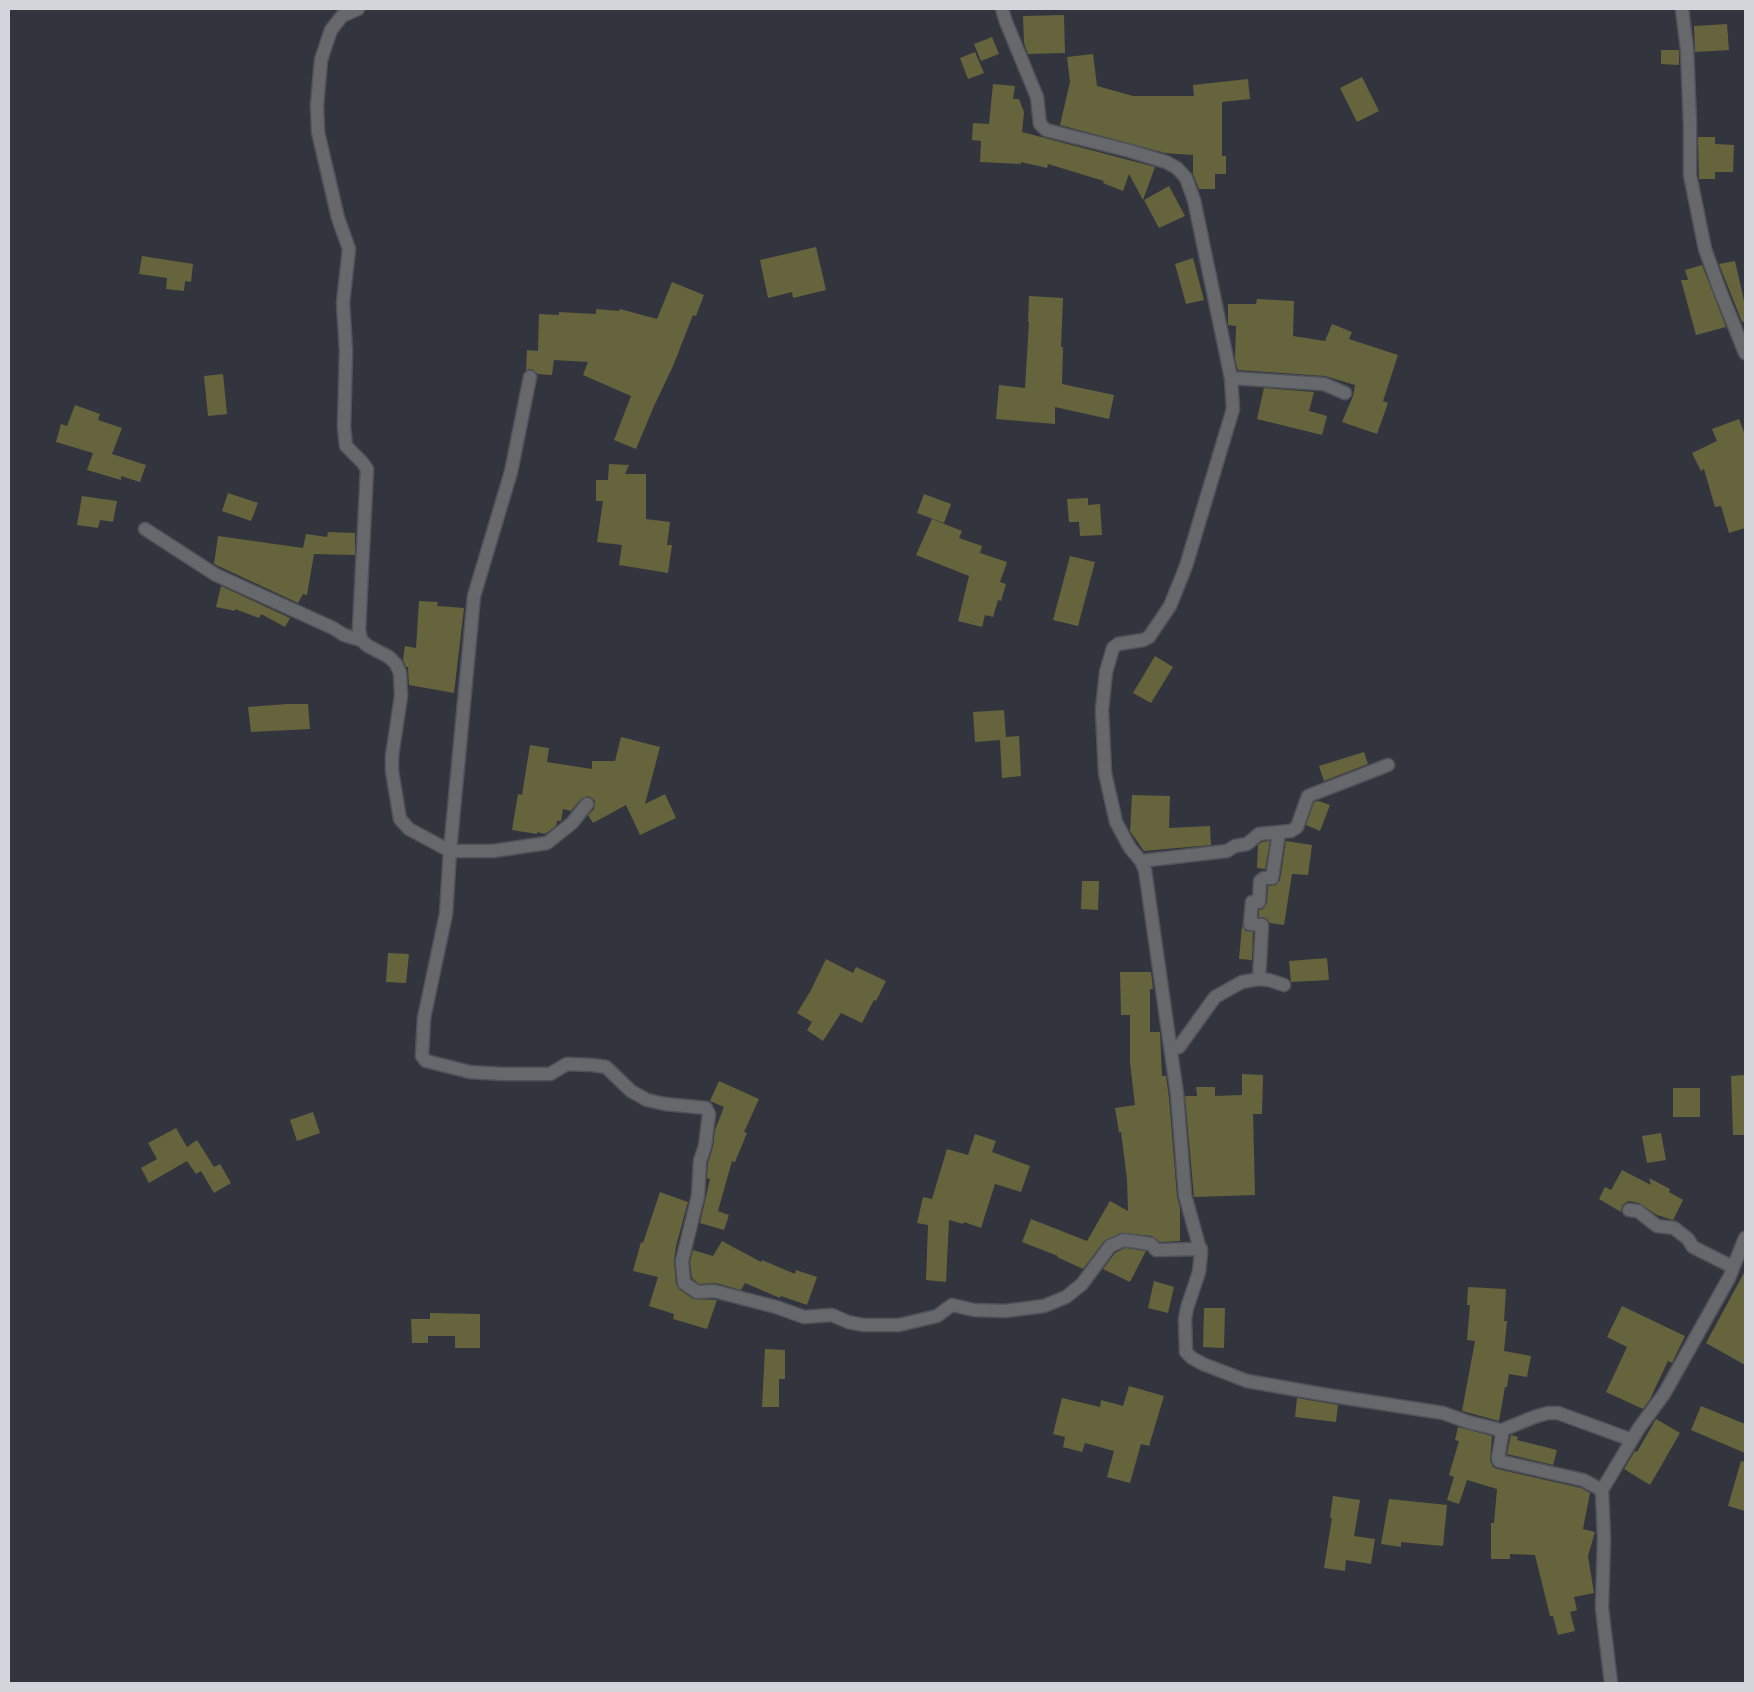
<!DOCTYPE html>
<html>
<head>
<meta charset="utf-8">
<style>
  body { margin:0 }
  #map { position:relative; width:1754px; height:1692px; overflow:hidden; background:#32353d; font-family:Figtree,sans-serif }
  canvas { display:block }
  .frame { position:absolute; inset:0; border:10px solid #d3d5da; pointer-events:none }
</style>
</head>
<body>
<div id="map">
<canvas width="1754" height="1692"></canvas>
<div class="frame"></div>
</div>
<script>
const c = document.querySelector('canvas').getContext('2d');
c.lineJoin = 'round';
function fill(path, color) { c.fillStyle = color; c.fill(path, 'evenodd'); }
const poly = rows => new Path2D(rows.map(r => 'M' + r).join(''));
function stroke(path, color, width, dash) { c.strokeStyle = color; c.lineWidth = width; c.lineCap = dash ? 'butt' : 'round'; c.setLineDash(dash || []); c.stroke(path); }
const building = poly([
  [1064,15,1065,53,1028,54,1024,43,1023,16],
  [1727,24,1729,50,1695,52,1694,26],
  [992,37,999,54,981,61,974,44],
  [1661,50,1679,50,1679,65,1661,64],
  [975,52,984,73,968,79,960,58],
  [1093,54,1097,86,1133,96,1194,96,1193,85,1248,79,1250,99,1222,102,1222,156,1226,156,1226,174,1215,174,1215,189,1199,189,1193,174,1193,155,1165,153,1060,125,1070,82,1067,57],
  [1362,77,1379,111,1357,122,1340,88],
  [993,84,1015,86,1013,99,1019,99,1024,112,1022,132,1155,167,1143,200,1129,174,1123,191,1103,183,1104,181,1048,164,1047,168,1021,162,1021,164,980,162,981,141,972,140,973,123,989,124],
  [1698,137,1715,137,1715,144,1734,145,1733,172,1715,172,1715,179,1699,179],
  [1169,186,1185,216,1159,228,1144,200],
  [816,247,826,290,793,298,792,292,768,298,760,260],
  [142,256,193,264,191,282,185,281,184,291,166,289,167,278,139,274],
  [1193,258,1204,300,1186,304,1175,264],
  [1735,261,1745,305,1745,321,1742,322,1719,264],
  [1702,265,1726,327,1696,335,1681,280,1688,280,1685,270],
  [672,282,704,295,696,316,693,315,673,366,654,406,636,449,614,440,631,396,583,375,588,362,554,360,552,375,538,374,531,369,526,370,527,350,538,351,539,314,559,315,559,312,596,314,596,309,619,311,620,309,657,319],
  [1029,296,1063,298,1061,347,1063,347,1062,384,1114,395,1109,419,1055,407,1055,424,996,419,999,385,1025,388,1029,322,1028,322],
  [1257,299,1294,301,1293,336,1325,341,1332,324,1352,332,1349,339,1398,355,1383,401,1388,403,1377,434,1342,422,1353,396,1355,385,1325,376,1238,370,1235,359,1236,326,1228,325,1228,304,1256,304],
  [223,374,227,414,208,416,204,376],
  [1264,388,1314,392,1309,411,1327,416,1322,435,1257,419],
  [75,405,100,414,98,420,122,428,112,454,146,465,140,482,121,476,121,480,87,470,93,453,56,442,61,424,67,426],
  [1739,419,1745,435,1745,528,1729,533,1721,506,1715,507,1704,469,1701,471,1692,453,1717,441,1712,429],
  [609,464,629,465,625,474,646,474,646,519,670,522,667,545,672,545,668,573,619,565,622,545,597,542,603,501,596,501,596,480,608,480],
  [228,493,258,503,251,521,222,511],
  [924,494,951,504,944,523,917,513],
  [82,496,117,501,113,522,100,520,98,528,77,525],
  [1088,498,1088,505,1100,504,1102,535,1080,536,1079,522,1069,522,1067,499],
  [932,519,962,531,959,538,982,546,980,553,1007,562,1000,582,1006,584,1001,601,998,600,993,617,985,615,982,627,958,621,969,576,916,555],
  [328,532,355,533,355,555,314,554,307,595,303,594,298,603,214,564,218,536,303,548,306,534,327,537],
  [1070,556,1095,562,1078,626,1053,620],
  [221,586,290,618,285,627,261,614,259,618,235,609,235,611,216,607],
  [419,601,438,602,437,606,464,608,454,693,409,685,408,667,406,667,403,660,405,646,416,648],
  [1155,656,1173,667,1151,703,1133,693],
  [287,704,308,704,310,729,251,732,248,707],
  [1004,710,1006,737,1019,736,1021,776,1002,778,1000,740,975,742,973,712],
  [621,737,660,747,645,804,665,794,676,818,640,835,626,805,593,823,588,815,594,809,595,801,592,798,588,796,581,799,571,811,563,809,561,821,557,821,556,826,545,834,537,832,537,834,512,830,518,794,522,795,530,745,549,748,547,762,592,769,592,761,615,761],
  [1364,752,1368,764,1324,781,1319,766],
  [1132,795,1170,796,1169,828,1210,826,1211,845,1144,851,1130,831],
  [1319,801,1330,805,1320,831,1306,825,1314,802],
  [1270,841,1265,870,1265,869,1257,868,1258,845,1262,842],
  [1286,841,1312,845,1308,875,1292,874,1284,925,1270,923,1266,918,1259,917,1259,910,1263,909,1267,903,1268,886,1276,885,1280,880],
  [1082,881,1099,881,1098,910,1081,909],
  [1242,926,1246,931,1253,932,1252,960,1239,959],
  [388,953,409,954,406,983,386,982],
  [1327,958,1329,980,1291,982,1289,961],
  [826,959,853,973,856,967,886,981,876,1001,874,1000,862,1023,841,1013,823,1041,807,1030,812,1022,797,1013,811,990],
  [1120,972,1151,972,1153,989,1150,989,1150,1032,1160,1032,1162,1076,1166,1076,1169,1098,1177,1196,1180,1208,1180,1241,1160,1242,1152,1236,1121,1233,1104,1241,1083,1269,1057,1257,1058,1256,1022,1242,1031,1219,1087,1241,1110,1201,1128,1211,1127,1179,1121,1132,1119,1132,1115,1108,1135,1105,1130,1063,1130,1015,1121,1015],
  [1242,1074,1263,1075,1262,1114,1253,1114,1255,1195,1194,1197,1185,1096,1197,1096,1196,1087,1215,1087,1215,1096,1242,1095],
  [1745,1075,1745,1135,1733,1135,1731,1076],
  [719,1081,759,1099,744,1132,747,1133,735,1162,732,1161,718,1211,729,1215,724,1230,700,1223,710,1179,707,1178,708,1163,713,1147,715,1130,724,1107,710,1101],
  [1673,1088,1700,1088,1700,1117,1673,1117],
  [313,1112,320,1133,297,1141,290,1120],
  [176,1128,187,1147,197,1140,214,1167,220,1164,231,1183,214,1193,201,1171,196,1174,187,1161,149,1183,141,1168,157,1159,148,1143],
  [1661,1133,1666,1160,1647,1163,1642,1136],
  [975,1134,996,1141,992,1152,1030,1166,1021,1192,995,1184,981,1228,964,1222,963,1224,949,1220,946,1282,926,1280,928,1225,917,1223,923,1197,932,1199,947,1149,968,1155],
  [1622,1170,1651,1185,1649,1178,1670,1189,1669,1192,1683,1200,1673,1220,1657,1215,1639,1203,1629,1201,1625,1203,1622,1206,1621,1212,1599,1199,1605,1187,1611,1190],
  [660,1192,688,1202,676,1246,674,1261,676,1284,679,1289,693,1299,717,1300,707,1329,673,1319,674,1314,649,1306,658,1277,633,1271,641,1242,643,1243],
  [722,1241,761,1262,762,1260,795,1274,796,1270,817,1277,807,1305,781,1296,780,1298,745,1283,741,1290,716,1283,699,1284,692,1278,690,1262,693,1250,713,1256],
  [1125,1248,1146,1251,1130,1282,1103,1269,1115,1253],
  [1745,1271,1745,1365,1706,1343],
  [1154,1281,1174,1287,1168,1313,1148,1308],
  [1468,1287,1506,1289,1504,1321,1507,1321,1504,1351,1531,1356,1527,1377,1509,1374,1507,1387,1505,1387,1499,1421,1462,1411,1475,1341,1467,1340,1470,1305,1467,1305],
  [1622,1306,1685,1336,1672,1363,1668,1361,1650,1399,1643,1409,1606,1392,1627,1347,1607,1337],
  [1204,1308,1225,1308,1224,1348,1203,1347],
  [430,1313,480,1314,480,1348,455,1348,455,1336,428,1336,428,1343,412,1343,411,1319,430,1319],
  [765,1349,785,1350,785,1379,779,1379,779,1407,762,1407],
  [1129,1386,1164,1396,1149,1446,1141,1444,1130,1483,1107,1477,1114,1451,1085,1443,1082,1452,1063,1447,1065,1437,1053,1434,1062,1398,1100,1407,1101,1400,1123,1406],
  [1297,1398,1338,1405,1336,1422,1295,1417],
  [1701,1406,1745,1424,1745,1453,1691,1430],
  [1656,1419,1680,1433,1650,1485,1624,1469,1635,1451,1637,1452],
  [1458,1427,1492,1436,1490,1460,1493,1467,1497,1469,1581,1488,1590,1493,1583,1529,1595,1532,1588,1556,1594,1593,1574,1597,1577,1610,1570,1612,1575,1631,1558,1635,1553,1616,1550,1616,1535,1555,1510,1554,1510,1559,1491,1559,1491,1523,1494,1523,1497,1489,1467,1480,1459,1504,1447,1500,1454,1477,1449,1475,1459,1441,1455,1440],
  [1511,1435,1518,1437,1517,1440,1557,1450,1553,1465,1507,1454],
  [1741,1461,1745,1462,1745,1511,1728,1506],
  [1333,1496,1360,1500,1354,1536,1375,1539,1371,1564,1346,1560,1345,1571,1324,1568,1332,1518,1330,1518],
  [1389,1499,1447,1505,1443,1546,1401,1542,1401,1547,1381,1544]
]);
const street = poly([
  [358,9,342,16,331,30,321,60,317,105,318,132,338,218,349,249,343,303,346,351,344,427,346,446,362,462,367,469,359,629,361,640,368,646,389,657,396,664,400,673,401,696,392,756,392,771,400,819,409,829,450,851,493,851,547,843,572,823,587,804],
  [1002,9,1006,22,1037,97,1040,124,1046,130,1130,151,1166,162,1177,168,1186,178,1194,200,1231,378,1233,409,1186,566,1170,606,1149,637,1143,640,1118,644,1113,648,1106,672,1102,710,1105,773,1116,822,1130,848,1141,861,1145,870,1177,1094,1185,1195,1201,1253,1199,1272,1187,1308,1185,1319,1186,1352,1192,1358,1203,1364,1247,1381,1327,1395,1443,1413,1468,1422,1497,1429,1502,1435,1498,1458,1499,1461,1583,1480,1602,1490,1604,1539,1602,1608,1611,1683],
  [1682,9,1687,49,1690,124,1690,175,1705,249,1719,288,1745,353],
  [530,377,511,472,474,596,450,851,446,914,424,1018,422,1056,426,1061,470,1072,502,1074,550,1074,567,1064,592,1065,606,1067,631,1091,647,1100,665,1104,706,1108,709,1114,705,1146,700,1161,698,1196,682,1261,684,1283,697,1292,714,1291,776,1307,804,1317,832,1315,848,1322,863,1325,899,1325,937,1316,952,1305,974,1310,1005,1311,1044,1306,1066,1297,1082,1284,1110,1246,1124,1240,1151,1244,1156,1250,1201,1249],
  [1231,378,1324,384,1345,393],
  [145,529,216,575,333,628,344,635,361,640],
  [1141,861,1227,851,1235,846,1247,844,1259,834,1291,831,1297,827,1308,796,1388,765],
  [1259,979,1262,925,1250,924,1252,902,1259,902,1260,881,1264,878,1272,878,1279,833],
  [1171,1050,1179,1047,1215,997,1242,982,1259,979,1269,980,1284,985],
  [1629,1210,1638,1211,1657,1226,1674,1228,1688,1239,1693,1247,1733,1267],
  [1500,1431,1534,1417,1548,1413,1558,1413,1632,1440],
  [1602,1490,1639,1428,1664,1394,1729,1278,1745,1238]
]);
fill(building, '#66643c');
stroke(street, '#4f5259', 15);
stroke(street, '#67686c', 12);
</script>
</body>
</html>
